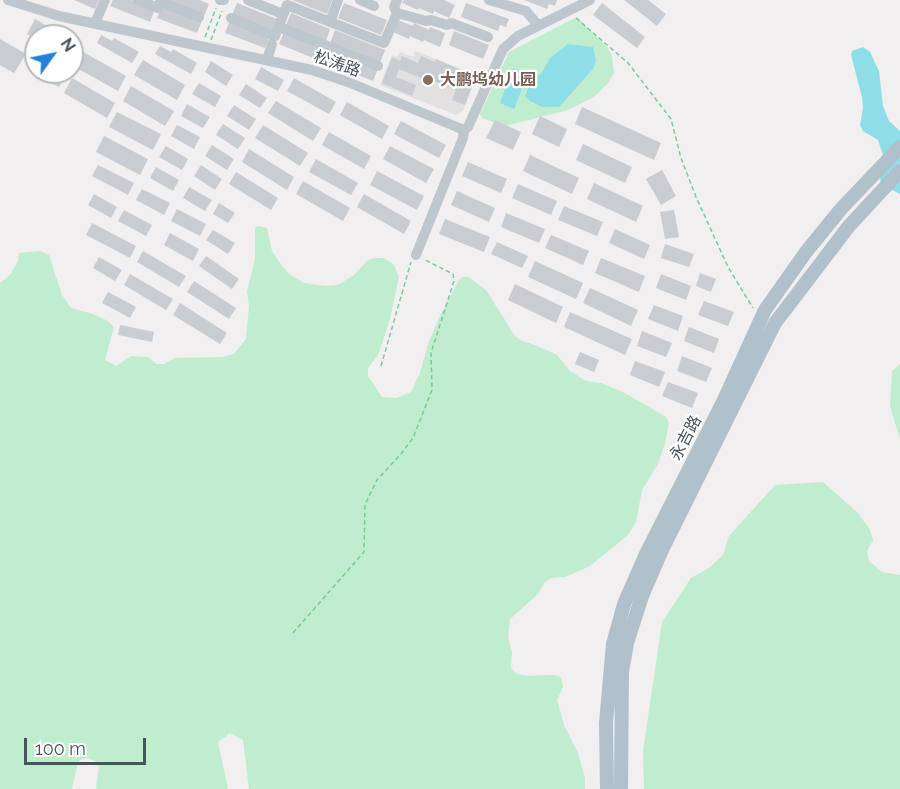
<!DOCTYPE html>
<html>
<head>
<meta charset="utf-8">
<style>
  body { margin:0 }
  #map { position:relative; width:900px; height:789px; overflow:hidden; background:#f1efef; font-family:Raleway,sans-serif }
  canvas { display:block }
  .north { position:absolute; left:24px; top:24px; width:60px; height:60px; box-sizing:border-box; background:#fff; border:2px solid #b6bbbd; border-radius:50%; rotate:57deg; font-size:16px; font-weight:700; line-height:24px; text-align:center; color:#48545b }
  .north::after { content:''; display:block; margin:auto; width:21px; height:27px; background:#2182da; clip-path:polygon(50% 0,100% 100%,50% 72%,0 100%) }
  .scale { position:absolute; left:24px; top:738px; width:122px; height:27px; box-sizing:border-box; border:3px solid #48545b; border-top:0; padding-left:8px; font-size:18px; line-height:21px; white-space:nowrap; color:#48545b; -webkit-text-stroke:4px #fff; paint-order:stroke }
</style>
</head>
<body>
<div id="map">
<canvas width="900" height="789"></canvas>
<div class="north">N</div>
<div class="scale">100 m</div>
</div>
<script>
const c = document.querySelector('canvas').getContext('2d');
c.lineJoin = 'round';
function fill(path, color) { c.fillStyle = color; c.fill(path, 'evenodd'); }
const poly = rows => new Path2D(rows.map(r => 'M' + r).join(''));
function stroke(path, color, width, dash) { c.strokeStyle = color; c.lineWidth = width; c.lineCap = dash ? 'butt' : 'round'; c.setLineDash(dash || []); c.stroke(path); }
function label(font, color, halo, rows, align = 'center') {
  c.font = font + ' Raleway,"Noto Sans SC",sans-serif'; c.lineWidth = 4.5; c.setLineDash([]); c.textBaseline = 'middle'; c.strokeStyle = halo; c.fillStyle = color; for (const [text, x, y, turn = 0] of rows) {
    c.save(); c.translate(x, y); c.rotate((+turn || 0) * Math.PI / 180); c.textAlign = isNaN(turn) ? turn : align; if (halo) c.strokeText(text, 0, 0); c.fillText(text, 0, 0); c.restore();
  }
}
const education = poly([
  [415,51,477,75,463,111,456,115,380,85,392,55,398,57,400,52,413,57]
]);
const green = poly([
  [577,17,607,47,612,56,614,73,608,83,594,97,568,110,505,126,482,118,480,114,509,52],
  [258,226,267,228,272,251,282,266,289,274,304,283,325,286,338,285,354,275,367,261,374,258,384,258,394,265,399,277,390,319,378,355,368,368,368,376,382,397,397,398,411,392,420,373,428,344,440,316,459,280,462,277,468,277,486,290,515,336,522,341,535,345,557,355,570,371,586,381,601,383,625,393,666,417,669,423,665,443,658,464,642,490,636,522,628,535,590,566,565,577,551,578,545,582,538,594,510,619,508,638,512,652,511,668,517,674,528,676,554,675,561,677,563,687,557,700,564,725,578,753,585,778,585,789,249,789,243,740,230,733,218,742,228,789,96,789,99,767,95,761,88,758,82,759,78,762,72,789,0,789,0,283,10,275,18,261,19,253,40,251,49,255,62,295,71,308,93,314,108,321,114,327,105,360,116,366,131,356,148,357,157,364,164,364,175,358,223,357,234,354,246,339,249,306,247,291,255,259,255,228],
  [900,364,900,439,890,406,892,371],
  [823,482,858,513,870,530,873,540,867,551,869,561,882,572,900,575,900,789,644,789,643,751,662,622,691,578,709,568,723,555,729,536,775,485]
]);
const water = poly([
  [568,44,593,47,596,60,593,69,559,107,542,107,530,101,525,96,533,77,541,74,550,58],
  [863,47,870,52,879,71,883,106,889,121,900,131,900,194,884,186,880,180,883,155,878,140,863,131,860,125,863,108,862,97,851,55,852,51],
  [513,68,528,74,514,109,500,103]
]);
const building = poly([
  [74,0,99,0,95,9],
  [113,0,131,0,155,9,150,22,110,6],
  [164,0,199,0,209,4,204,16],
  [292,0,332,0,327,14],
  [404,0,444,0,455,5,449,18,434,11,433,14,419,8,418,10,402,3],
  [524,0,557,0,555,6,549,4,547,9],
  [624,0,648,0,666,14,657,26],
  [237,3,277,19,272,31,232,15],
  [344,3,387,20,381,35,338,18],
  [466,3,509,19,506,27,500,25,498,31,461,17],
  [602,3,645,37,637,48,593,15],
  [162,5,202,21,197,33,157,18],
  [291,13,330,29,326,41,286,25],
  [35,19,65,36,36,36,36,40,27,34],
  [230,20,270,36,265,48,225,33],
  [398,20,413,26,414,23,429,30,430,27,445,33,440,47,424,40,423,42,410,36,409,39,393,32],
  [335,30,385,50,380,63,330,43],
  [454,31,489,45,483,59,449,45],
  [284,32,323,47,318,60,279,44],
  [101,35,112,41,114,38,139,52,132,63,97,43],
  [0,39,26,54,14,73,0,65],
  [160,46,171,52,173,49,197,63,191,74,155,54],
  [328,48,378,69,373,81,323,61],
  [83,52,126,76,118,91,75,67],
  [402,56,418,63,421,56,435,62,436,59,468,73,465,87,471,89,465,105,452,100,456,90,434,81,433,83,399,69,396,77,416,85,412,96,382,83,392,57,400,61],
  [36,59,36,72,59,72,65,76,59,87,29,71],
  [143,60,185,85,177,100,134,75],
  [211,61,233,75,226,86,205,72],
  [261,67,284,80,278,91,255,79],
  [72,78,115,103,107,118,64,93],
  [294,78,336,102,329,114,287,91],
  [199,83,221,96,215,107,192,94],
  [246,84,267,98,260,108,239,95],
  [131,86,174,111,165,126,123,101],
  [276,101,321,128,313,141,268,113],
  [347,102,389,126,382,139,340,115],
  [187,104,210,117,203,128,181,116],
  [234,105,256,119,249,130,227,116],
  [582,107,661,143,654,160,575,124],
  [117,112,161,134,153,150,109,127],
  [540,116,567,129,559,147,532,134],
  [495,120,521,132,513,150,486,138],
  [401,121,446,145,439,158,394,134],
  [223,124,245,138,238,149,216,135],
  [177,125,200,137,194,149,171,136],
  [263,125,308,153,300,166,255,138],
  [329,132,371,156,364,169,322,145],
  [104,136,148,159,140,175,96,152],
  [583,144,632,167,625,183,576,160],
  [212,145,234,159,227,170,205,156],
  [166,146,188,159,182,170,159,157],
  [390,146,434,169,426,183,383,159],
  [249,149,294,177,287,190,242,162],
  [530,155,579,178,572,194,523,171],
  [316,159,358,183,351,195,309,172],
  [468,162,507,179,501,193,462,176],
  [98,165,134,183,128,195,92,176],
  [201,165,222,179,215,190,194,176],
  [156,167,179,180,173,191,150,178],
  [662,170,676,196,661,205,646,179],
  [377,171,424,196,417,210,370,185],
  [236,172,278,198,271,210,229,184],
  [303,181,350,208,343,221,296,194],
  [594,183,643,206,636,222,587,199],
  [518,184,557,201,551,215,512,198],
  [189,187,212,200,205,211,183,198],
  [142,189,170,203,164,215,136,200],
  [457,191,495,208,489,222,451,205],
  [94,194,117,207,111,218,88,205],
  [364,194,411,221,404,234,357,207],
  [219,203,235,213,228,223,213,214],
  [564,206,603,222,597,236,558,220],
  [177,209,206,224,200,236,171,221],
  [124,210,152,225,146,236,118,221],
  [674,210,679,237,665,239,660,212],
  [506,213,545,229,539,243,501,227],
  [445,219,490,237,484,252,439,234],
  [92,223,136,246,130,258,86,235],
  [615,229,650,245,644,259,609,243],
  [213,230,235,243,228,254,206,240],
  [170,233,199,249,193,261,164,245],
  [551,235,589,251,583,265,545,248],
  [497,242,528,256,522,268,491,254],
  [665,244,694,254,689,267,661,258],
  [143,251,186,276,179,287,137,262],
  [206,256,239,279,232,289,199,266],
  [99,257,122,270,115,281,93,268],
  [601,258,645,276,639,292,595,273],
  [535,261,583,283,576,299,528,277],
  [700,273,716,279,711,292,696,286],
  [130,274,173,299,166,310,124,285],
  [661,274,691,286,686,300,656,288],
  [194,281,236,308,229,319,187,292],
  [515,284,563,307,556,323,508,300],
  [590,288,638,310,631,326,583,303],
  [108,292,136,307,130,318,102,303],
  [704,301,734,312,728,326,698,315],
  [180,303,227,333,220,344,173,315],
  [654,305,683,316,678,331,648,319],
  [570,312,632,339,625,355,564,327],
  [120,325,154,332,152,342,118,335],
  [689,327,719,339,714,353,684,341],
  [642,331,672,343,666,357,637,346],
  [580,352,599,360,594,372,575,364],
  [682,356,712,368,706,382,677,371],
  [635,361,665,372,659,387,630,375],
  [668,382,698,393,692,408,662,396]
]);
const path = poly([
  [576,18,628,63,671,119,681,158,696,197,728,267,753,308],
  [205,37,216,8],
  [211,40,222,11],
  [381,366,411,262],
  [293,633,364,552,365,505,370,494,377,480,401,454,413,438,432,390,431,353,454,281,453,274,423,259]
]);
const minor = poly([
  [8,0,59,16,312,70,348,82,464,130],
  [138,0,158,8,161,0],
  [220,0,224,0],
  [248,0,283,14],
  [360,0,374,6],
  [397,0,394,7,397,13,426,21,431,20,447,25,451,23,488,37],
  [489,0,526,11,538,25],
  [160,2,199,17],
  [231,18,275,36,287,5,384,43,397,13],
  [330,22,338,0],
  [95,23,105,0],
  [279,27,378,66],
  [267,60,272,44],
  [416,255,463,138,464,130,468,127,503,49,518,36,590,0]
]);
const major = poly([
  [607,789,606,723,613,644,624,604,646,554,723,402,765,310,806,252,841,209,900,147],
  [621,789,622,672,627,643,642,596,662,550,775,323,849,226,900,171]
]);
const markers = [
  [428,80,6,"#8d6e63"]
];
const streetNames = [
  ["松涛路",337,64,19],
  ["永吉路",686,438,-62]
];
const educationNames = [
  ["大鹏坞幼儿园",440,80]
];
fill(education, '#e2e0e0');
fill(green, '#bfedcd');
fill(water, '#8edee8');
fill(building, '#c9ccd1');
stroke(path, '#78ca9a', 1.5, [4.5, 3]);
stroke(minor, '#bec7cd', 10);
stroke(major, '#b0c1cc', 14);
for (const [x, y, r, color] of markers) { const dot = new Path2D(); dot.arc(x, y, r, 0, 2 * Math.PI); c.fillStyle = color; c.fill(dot); stroke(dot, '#fff', 2); }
label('16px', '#48545b', '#fff', streetNames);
label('bold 16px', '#785e54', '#fff', educationNames, 'left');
</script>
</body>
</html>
